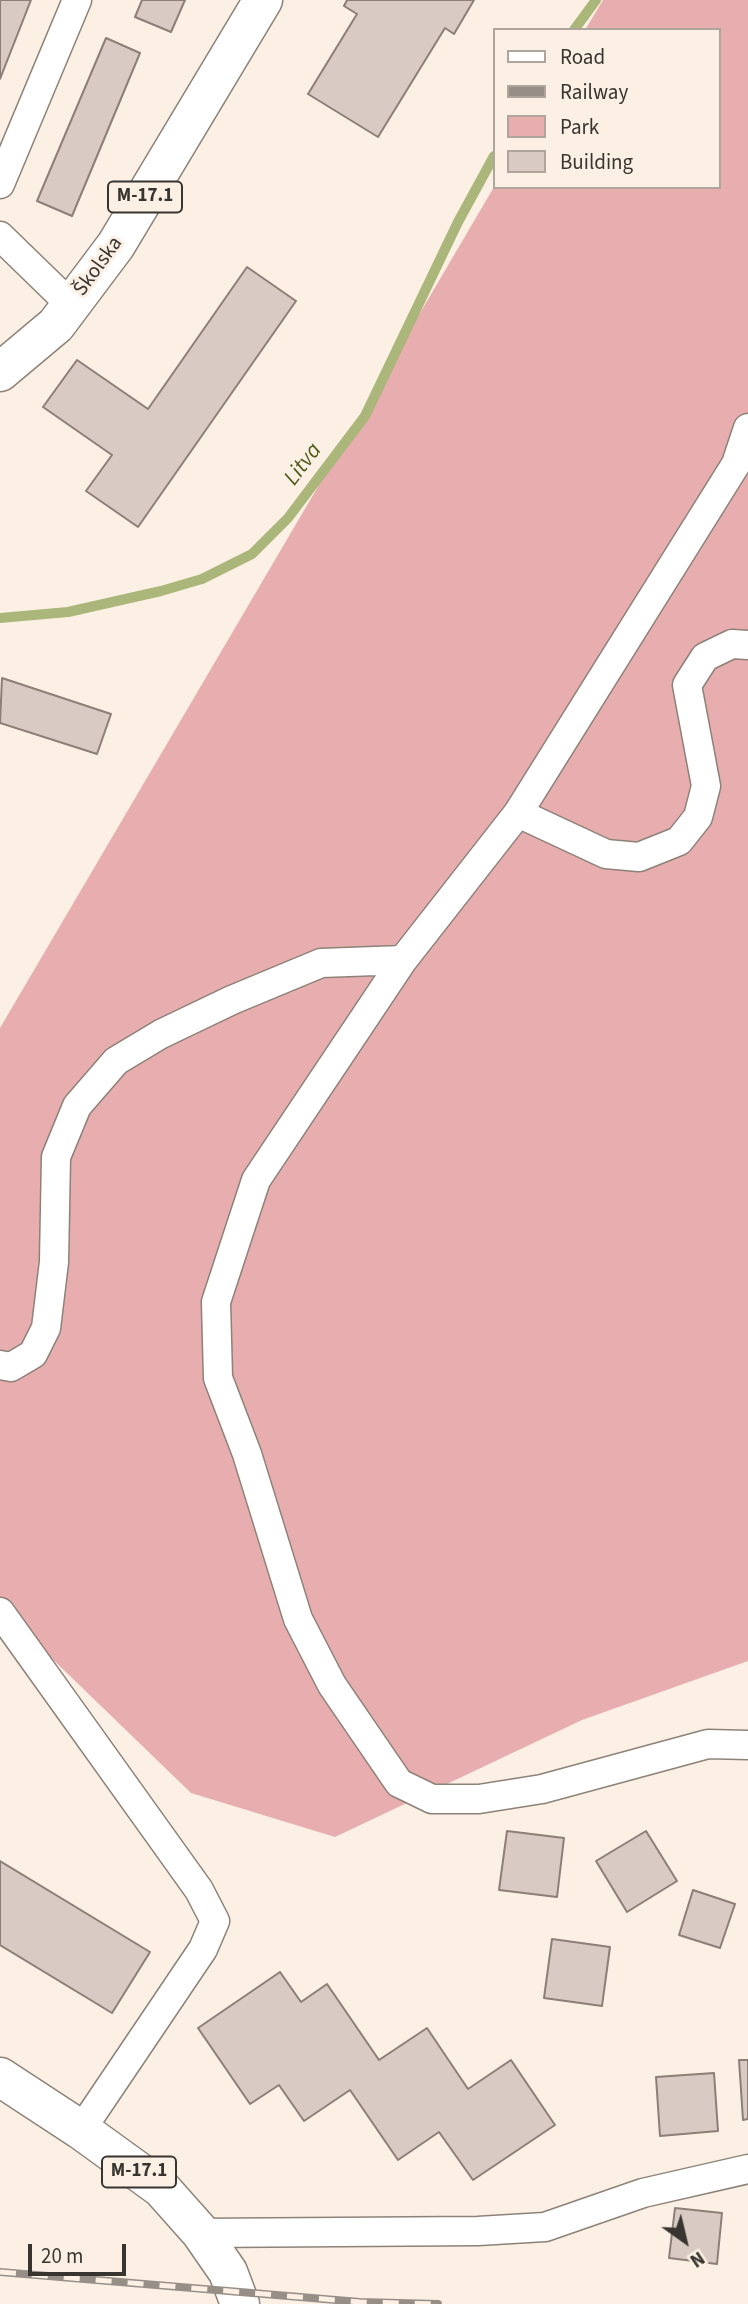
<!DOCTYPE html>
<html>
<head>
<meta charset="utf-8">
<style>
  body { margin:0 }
  #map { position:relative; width:748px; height:2304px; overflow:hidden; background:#fcf0e4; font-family:"Source Sans 3",sans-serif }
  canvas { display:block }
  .legend { position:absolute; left:493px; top:28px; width:228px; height:161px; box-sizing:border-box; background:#fcf0e4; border:2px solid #aea59c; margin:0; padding:9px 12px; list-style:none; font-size:21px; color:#383430 }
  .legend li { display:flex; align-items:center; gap:14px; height:35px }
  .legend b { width:35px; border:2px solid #aea59c }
  .north { position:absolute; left:650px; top:2206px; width:70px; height:70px; -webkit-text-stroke:5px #fcf0e4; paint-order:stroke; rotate:146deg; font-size:19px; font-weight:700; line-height:28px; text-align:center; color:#383430 }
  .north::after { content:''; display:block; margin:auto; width:24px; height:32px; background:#383430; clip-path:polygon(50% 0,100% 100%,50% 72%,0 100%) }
  .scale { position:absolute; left:28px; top:2244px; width:98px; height:32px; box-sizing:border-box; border:4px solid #383430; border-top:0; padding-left:9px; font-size:21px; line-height:24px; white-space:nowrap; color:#383430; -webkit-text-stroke:5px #fcf0e4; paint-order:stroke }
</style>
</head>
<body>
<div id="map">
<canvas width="748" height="2304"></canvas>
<ul class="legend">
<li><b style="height:9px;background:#fff"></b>Road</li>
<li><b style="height:9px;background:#978f87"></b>Railway</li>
<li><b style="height:19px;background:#e8adaf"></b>Park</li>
<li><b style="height:19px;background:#dacac4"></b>Building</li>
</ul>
<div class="north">N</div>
<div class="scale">20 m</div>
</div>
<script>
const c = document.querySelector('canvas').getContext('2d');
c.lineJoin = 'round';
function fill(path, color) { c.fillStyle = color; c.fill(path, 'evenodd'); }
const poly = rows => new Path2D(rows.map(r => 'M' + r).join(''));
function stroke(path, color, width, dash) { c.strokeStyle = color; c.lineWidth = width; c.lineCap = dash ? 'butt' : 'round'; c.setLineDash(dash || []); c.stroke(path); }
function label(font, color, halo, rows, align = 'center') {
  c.font = font + ' "Source Sans 3",sans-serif'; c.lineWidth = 6; c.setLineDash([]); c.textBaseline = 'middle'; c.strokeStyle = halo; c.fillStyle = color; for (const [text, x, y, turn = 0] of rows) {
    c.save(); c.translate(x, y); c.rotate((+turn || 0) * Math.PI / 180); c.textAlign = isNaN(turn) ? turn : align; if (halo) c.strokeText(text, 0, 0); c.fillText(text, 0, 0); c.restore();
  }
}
const green = poly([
  [603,0,748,0,748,1661,582,1720,335,1837,191,1793,9,1617,0,1602,0,1028,494,187,718,187,718,30,585,30]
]);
const stream = poly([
  [574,30,596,0],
  [0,618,68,612,161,591,202,579,252,554,288,518,365,416,458,222,494,156]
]);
const building = poly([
  [0,0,31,0,0,79,0,0],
  [142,0,185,0,171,32,135,17,142,0],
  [347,0,474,0,454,34,445,28,378,137,308,94,357,14,344,6,347,0],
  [106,38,140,53,72,216,37,201,106,38],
  [247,267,296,301,138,527,86,491,112,455,43,407,77,360,148,409,247,267],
  [2,678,111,714,97,754,0,723,2,678],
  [507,1831,564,1838,557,1897,499,1890,507,1831],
  [646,1831,677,1881,627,1912,596,1861,646,1831],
  [0,1861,150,1952,112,2013,0,1945,0,1861],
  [693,1890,735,1904,720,1948,679,1935,693,1890],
  [552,1939,610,1947,602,2006,544,1998,552,1939],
  [280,1972,301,2002,327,1984,379,2060,427,2028,468,2089,511,2060,555,2125,473,2180,439,2132,398,2160,350,2090,304,2121,279,2085,250,2104,198,2028,280,1972],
  [739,2060,748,2060,748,2119,743,2120,739,2060],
  [714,2073,718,2131,660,2136,656,2077,714,2073],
  [675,2208,722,2213,717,2264,669,2258,675,2208]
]);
const minor = poly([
  [0,184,77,0],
  [0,236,71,305],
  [518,813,606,854,639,857,679,841,698,817,706,786,687,685,705,657,732,644,748,645],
  [403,960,256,1180,216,1302,218,1378,247,1454,298,1619,332,1685,399,1783,432,1799,479,1799,542,1789,708,1744,748,1745],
  [0,1365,11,1367,33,1354,46,1328,54,1262,56,1157,77,1106,116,1061,161,1034,232,1000,321,963,403,960,518,813,736,464,748,428],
  [0,1612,199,1890,215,1921,203,1949,81,2130],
  [201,2233,478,2231,545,2227,643,2193,748,2169]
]);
const primary = poly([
  [0,372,56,325,116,245,263,0],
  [0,2077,81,2130,161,2188,201,2233,228,2272,240,2304]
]);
const rail = poly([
  [0,2272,360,2302,438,2304]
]);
const shields = [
  [145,197,74],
  [139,2172,74]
];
const shieldNames = [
  ["M-17.1",145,197],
  ["M-17.1",139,2172]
];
const streetNames = [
  ["Školska",99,267,-54]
];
const waterNames = [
  ["Litva",304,465,-53]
];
fill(green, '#e8adaf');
stroke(stream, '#aab67a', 10);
fill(building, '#dacac4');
stroke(building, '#8d7e78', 2);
stroke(minor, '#8d8278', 31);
stroke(primary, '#8d8278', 41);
stroke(minor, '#fff', 28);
stroke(primary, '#fff', 38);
stroke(rail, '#978f87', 8);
stroke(rail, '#fcf0e4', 5, [16]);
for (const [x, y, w] of shields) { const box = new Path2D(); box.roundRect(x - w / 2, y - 15.5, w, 31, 5); c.fillStyle = '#fcf0e4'; c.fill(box); stroke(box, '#383430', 2); }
label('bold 19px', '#383430', null, shieldNames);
label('21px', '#383430', '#fcf0e4', streetNames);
label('italic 23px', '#505a18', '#fcf0e4', waterNames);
</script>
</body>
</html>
